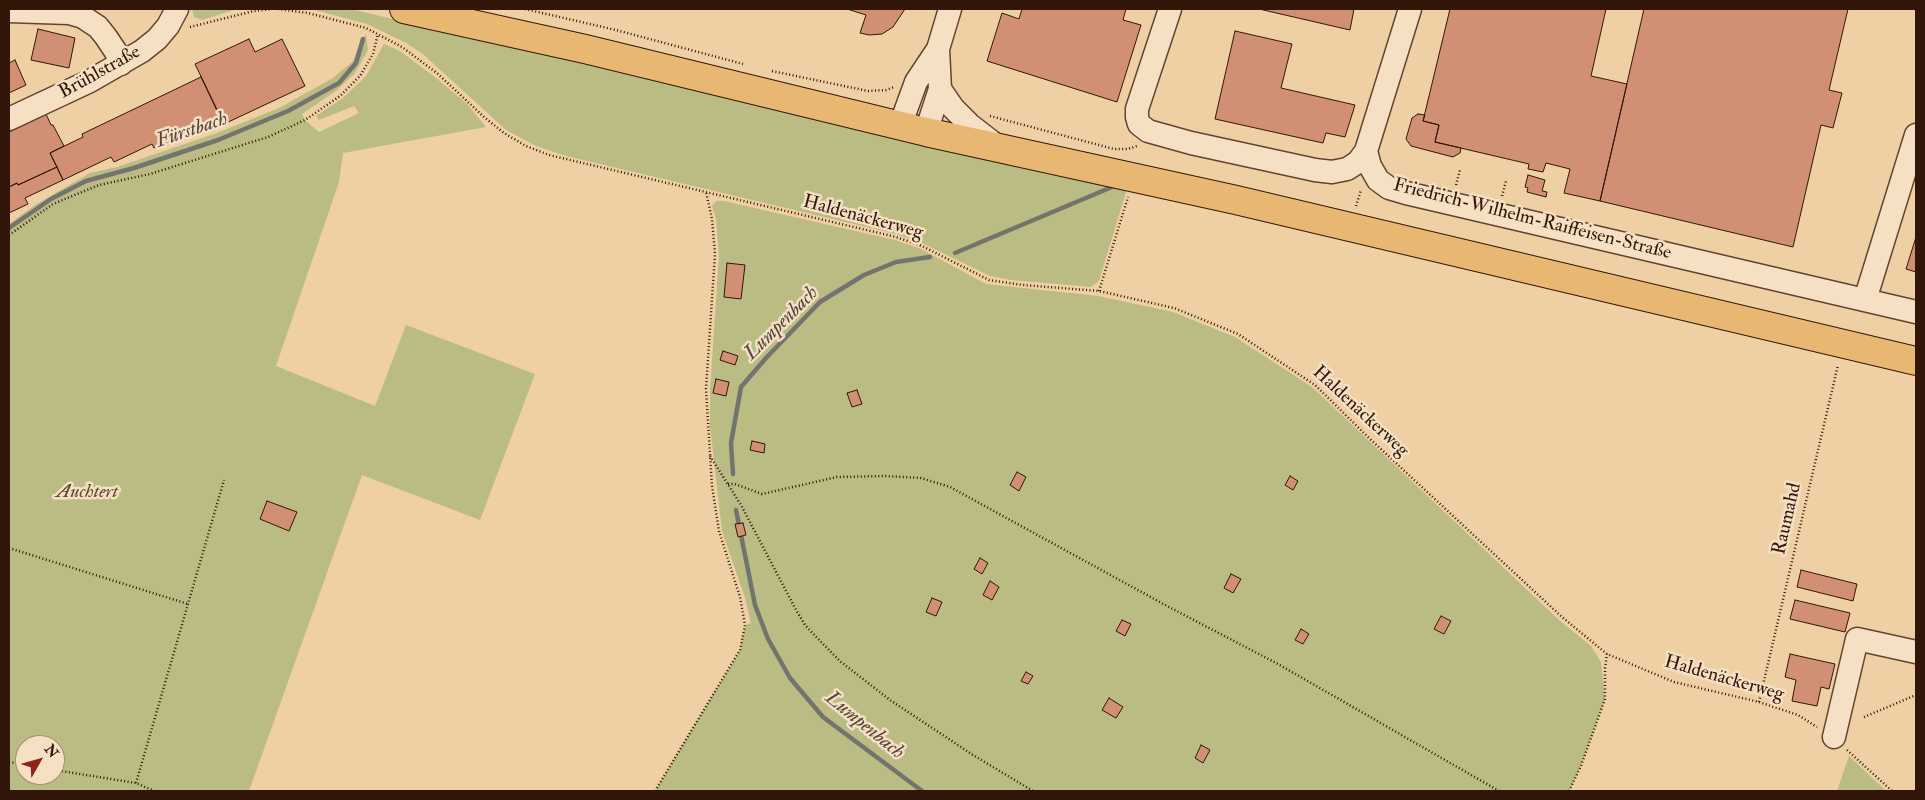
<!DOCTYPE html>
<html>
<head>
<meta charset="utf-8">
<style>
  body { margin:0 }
  #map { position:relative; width:1925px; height:800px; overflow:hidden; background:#efd0a4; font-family:"IM FELL Double Pica",serif }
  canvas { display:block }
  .frame { position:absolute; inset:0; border:10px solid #33160a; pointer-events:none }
  .north { position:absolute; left:15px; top:735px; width:50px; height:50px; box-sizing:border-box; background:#f5e0c4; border:1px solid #a78f7a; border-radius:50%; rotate:52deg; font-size:14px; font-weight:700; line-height:20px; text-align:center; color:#33160a }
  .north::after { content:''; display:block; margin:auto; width:18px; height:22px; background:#8f2418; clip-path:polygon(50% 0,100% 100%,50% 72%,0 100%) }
</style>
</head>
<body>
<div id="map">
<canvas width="1925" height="800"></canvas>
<div class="frame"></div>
<div class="north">N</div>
</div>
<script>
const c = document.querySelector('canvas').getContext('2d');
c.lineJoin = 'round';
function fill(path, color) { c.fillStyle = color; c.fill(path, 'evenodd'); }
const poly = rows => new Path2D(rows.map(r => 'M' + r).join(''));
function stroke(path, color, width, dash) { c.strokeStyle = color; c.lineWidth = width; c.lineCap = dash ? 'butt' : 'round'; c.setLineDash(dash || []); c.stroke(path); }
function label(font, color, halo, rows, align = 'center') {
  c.font = font + ' "IM FELL Double Pica",serif'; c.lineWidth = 5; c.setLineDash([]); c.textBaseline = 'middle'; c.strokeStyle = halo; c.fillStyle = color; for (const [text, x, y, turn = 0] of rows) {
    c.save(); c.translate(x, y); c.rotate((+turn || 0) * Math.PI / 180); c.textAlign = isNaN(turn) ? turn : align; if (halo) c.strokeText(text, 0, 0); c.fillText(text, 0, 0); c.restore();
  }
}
const green = poly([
  [192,9,237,9,202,20,194,17],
  [311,9,351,9,451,33,487,38,1123,187,1126,192,1099,281,1091,287,1011,280,990,276,924,244,896,234,566,156,536,146,506,130,424,55,406,43,367,24],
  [366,34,368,50,355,73,336,91,302,114,305,120,319,132,359,113,354,106,319,120,316,116,343,98,366,76,384,44,400,51,436,78,467,104,486,127,343,153,339,182,276,366,375,406,406,325,535,374,480,520,362,475,249,791,9,791,9,224,35,205,90,173,117,167,217,133,279,108,333,78,352,62],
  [25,745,55,745,55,775,25,775],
  [716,201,724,201,895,240,921,249,986,284,1098,296,1173,312,1235,337,1312,387,1559,620,1591,646,1601,662,1605,699,1581,766,1569,791,655,791,740,650,745,625,751,623,745,598,722,531,710,426,710,391,719,255,716,219,712,206],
  [1849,756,1886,791,1837,791]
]);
const stream = poly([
  [9,228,51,199,86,181,134,168,218,140,288,111,339,83,356,63,363,39],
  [955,253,1112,187],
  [733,474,731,443,741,387,766,358,820,302,864,275,896,262,930,257],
  [736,510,755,605,768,639,790,678,823,717,922,791]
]);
const building = poly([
  [847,9,905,9,893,27,882,34,869,35,860,33,866,15,847,9],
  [1022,9,1126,9,1123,20,1141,25,1117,102,987,61,1002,13,1019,19,1022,9],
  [1259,9,1354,9,1350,30,1259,9],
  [1450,9,1606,9,1591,76,1627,84,1600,201,1564,193,1570,169,1546,163,1543,172,1528,169,1529,164,1435,142,1439,125,1423,121,1450,9],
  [1644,9,1848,9,1829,90,1842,93,1833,128,1821,125,1793,247,1600,201,1644,9],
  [38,29,75,38,69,68,31,60,38,29],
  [1235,31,1292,44,1281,88,1355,105,1345,137,1326,133,1323,143,1215,119,1235,31],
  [249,39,255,52,282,39,305,86,224,124,195,64,249,39],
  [15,60,26,85,9,93,9,63,15,60],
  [201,77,220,117,154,148,152,144,114,162,111,157,63,180,50,153,83,137,82,134,201,77],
  [46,114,51,125,53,125,64,146,50,153,57,167,18,185,17,183,9,187,9,132,46,114],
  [1418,114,1425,115,1423,121,1439,125,1435,142,1461,148,1460,153,1453,157,1411,146,1406,139,1412,118,1418,114],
  [57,167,63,180,25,198,28,204,9,213,9,187,17,183,18,185,57,167],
  [1528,175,1545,180,1542,191,1547,192,1546,197,1527,192,1528,188,1525,187,1528,175],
  [1916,237,1916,272,1906,269,1916,237],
  [727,263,745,265,741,299,724,297,727,263],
  [723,351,738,356,735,365,720,360,723,351],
  [716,379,729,382,726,396,713,393,716,379],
  [857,390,862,404,852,407,847,393,857,390],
  [752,441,765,444,764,453,750,450,752,441],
  [1017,472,1026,477,1019,491,1010,485,1017,472],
  [1290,476,1298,481,1293,490,1285,485,1290,476],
  [267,501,297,512,289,531,260,519,267,501],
  [743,523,746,535,738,537,735,524,743,523],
  [980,558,988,563,982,574,974,569,980,558],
  [1801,570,1857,584,1853,601,1797,587,1801,570],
  [1231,574,1241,579,1233,593,1224,588,1231,574],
  [990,581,999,587,992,600,983,595,990,581],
  [932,598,942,602,936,616,926,612,932,598],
  [1795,600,1850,613,1845,632,1790,619,1795,600],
  [1441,616,1451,621,1444,634,1434,629,1441,616],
  [1122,620,1131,624,1125,636,1116,631,1122,620],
  [1301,629,1309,634,1303,644,1295,640,1301,629],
  [1790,654,1835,664,1829,689,1821,687,1817,706,1792,701,1796,680,1785,677,1790,654],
  [1026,672,1033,676,1028,684,1021,681,1026,672],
  [1109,698,1123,707,1116,718,1102,710,1109,698],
  [1201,745,1210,750,1203,763,1195,758,1201,745]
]);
const path = poly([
  [278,9,308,13,366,28,402,47,438,74,484,117,504,133,526,146,549,155,896,237,922,246,989,280,1023,285,1099,291,1174,308,1238,334,1315,385,1370,439,1562,617,1607,654,1674,682,1759,702,1798,715,1817,727],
  [525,9,616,30,743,64],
  [190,27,254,11,272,9],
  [772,71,868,91,886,90,894,87],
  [990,116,1114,149,1128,149,1137,146],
  [1456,185,1460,170],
  [1502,196,1506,181],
  [1356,206,1361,190],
  [9,235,53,204,99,185,150,174,268,137,305,120,340,96,360,76,373,54,378,34],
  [1099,291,1128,197],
  [710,456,741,505,795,608,805,625,822,643,841,662,890,700,973,755,1033,791],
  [728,484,735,484,762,494,837,477,885,476,921,478,950,487,1167,606,1278,664,1499,791],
  [9,548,188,604],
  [1759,702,1838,365],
  [1864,717,1916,695],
  [1847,750,1892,791],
  [9,762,25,765],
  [55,770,136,783,154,791],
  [136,783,224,480],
  [655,791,740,650,745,625,740,597,719,531,712,486,706,389,715,254,712,219,706,192],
  [1569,791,1581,766,1605,699,1605,668,1607,654]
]);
const minor = poly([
  [1170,9,1137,109,1137,117,1139,124,1148,131,1191,143,1315,170,1332,172,1347,169,1358,162,1366,151,1370,166,1378,180,1389,188,1406,193,1916,312],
  [9,11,69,13,83,17,98,27,106,37,116,52,121,64],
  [940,89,953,108,970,125,997,146],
  [9,119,90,81,142,51,157,39,168,26,177,9],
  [900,126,916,82,938,49,950,9],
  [926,132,940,89,938,49],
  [1366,151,1410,9],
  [1865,300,1916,135],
  [1834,737,1857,639,1916,652]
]);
const major = poly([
  [404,9,585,49,926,132,1236,200,1916,361]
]);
const streetNames = [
  ["Brühlstraße",100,73,-29],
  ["Haldenäckerweg",863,218,15],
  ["Friedrich-Wilhelm-Raiffeisen-Straße",1532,220,14],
  ["Haldenäckerweg",1360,412,43],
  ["Raumahd",1788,519,-77],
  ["Haldenäckerweg",1724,679,16]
];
const parkNames = [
  ["Auchtert",87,493]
];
const waterNames = [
  ["Fürstbach",192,131,-19],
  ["Lumpenbach",782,324,-45],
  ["Lumpenbach",864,726,39]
];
fill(green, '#bbbb84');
stroke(stream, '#74746f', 4.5);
fill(building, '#d19073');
stroke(building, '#33160a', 1);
stroke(minor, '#624430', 25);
stroke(major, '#33160a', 30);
stroke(path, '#33160a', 2.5, [1, 2.5]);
stroke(minor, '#f5e0c4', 22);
stroke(major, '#e8b872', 28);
label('19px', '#33160a', '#f5e0c4', streetNames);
label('italic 19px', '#5c482f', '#f5e0c4', parkNames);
label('italic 20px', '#54453d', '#f5e0c4', waterNames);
</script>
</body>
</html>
